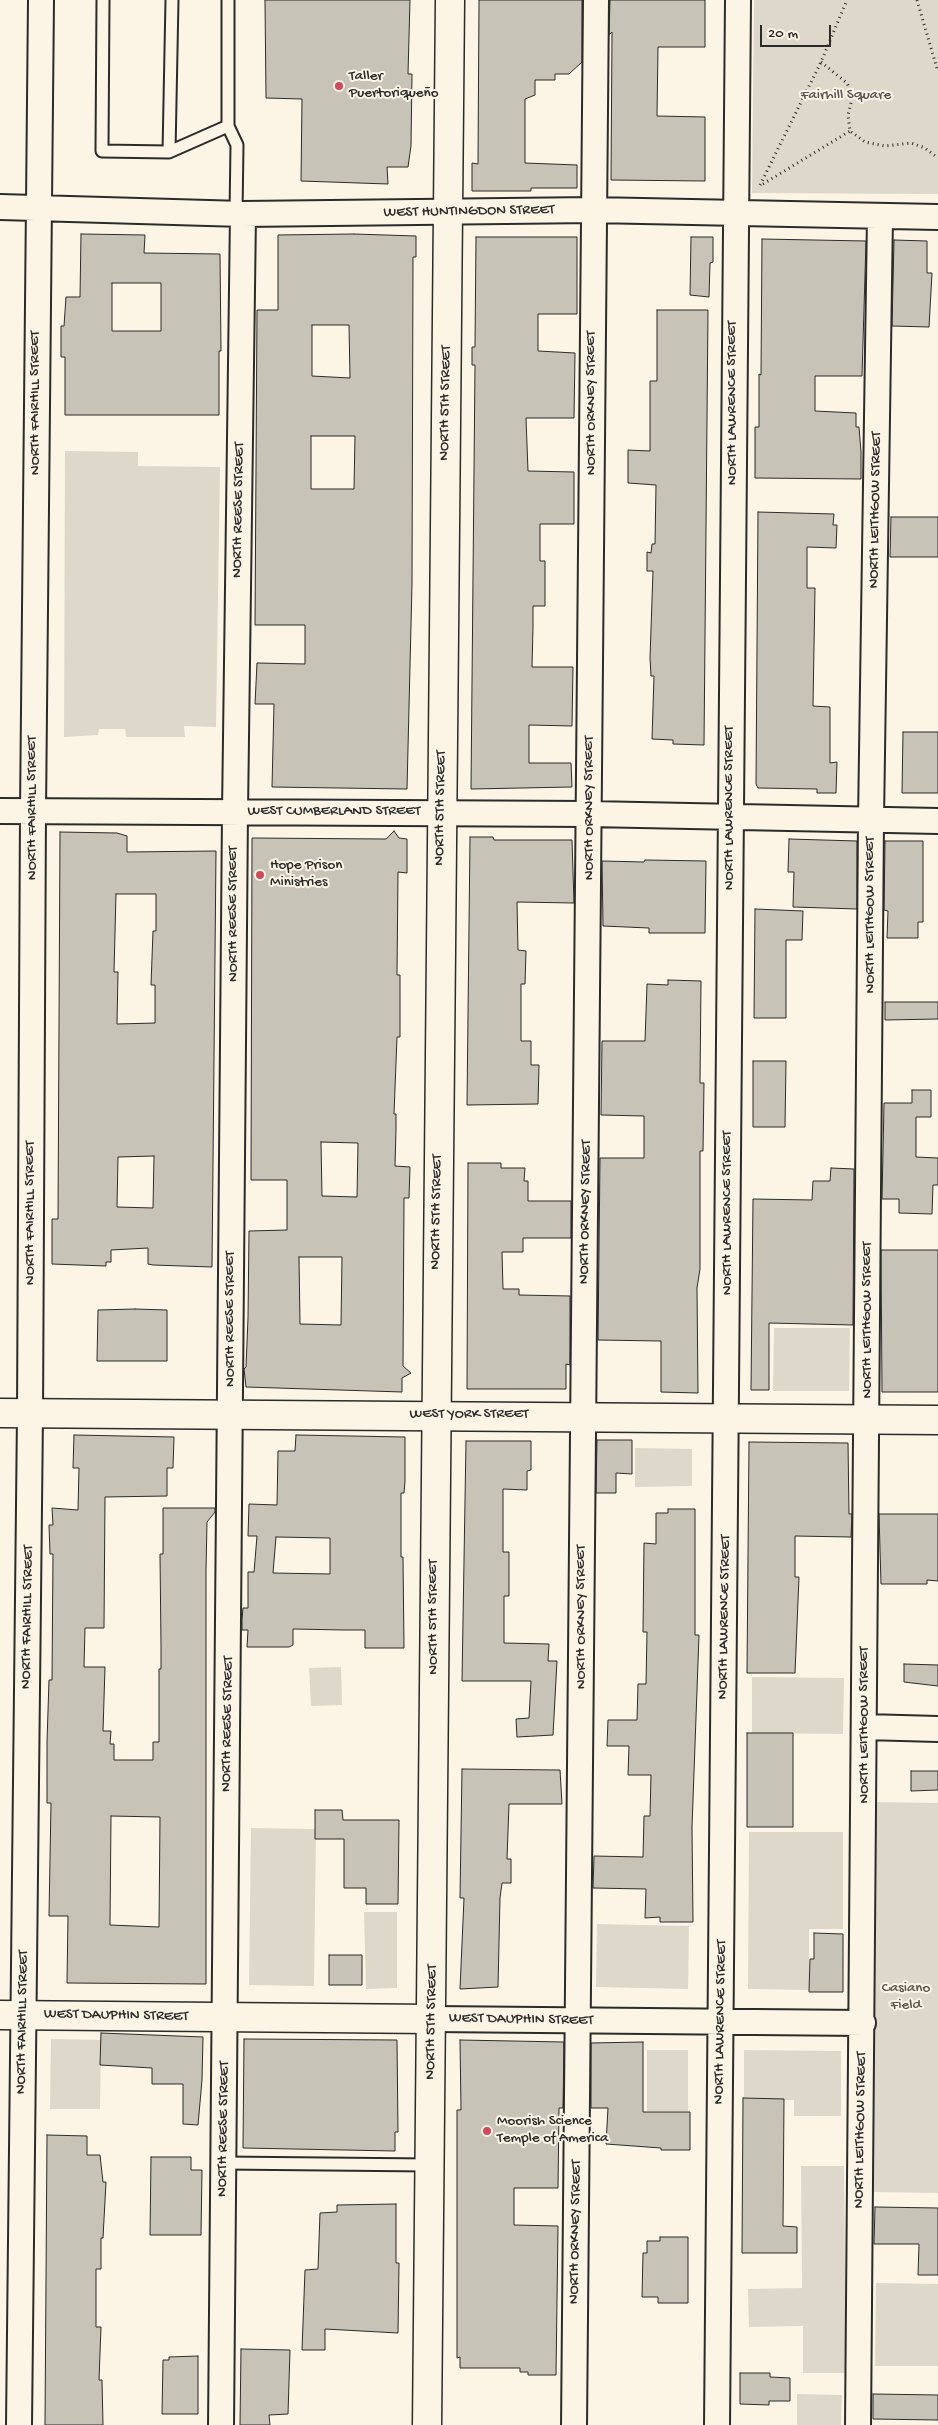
<!DOCTYPE html>
<html>
<head>
<meta charset="utf-8">
<style>
  body { margin:0 }
  #map { position:relative; width:938px; height:2425px; overflow:hidden; background:#fcf5e5; font-family:"Gochi Hand",sans-serif }
  canvas { display:block }
  .scale { position:absolute; left:760px; top:25px; width:71px; height:22px; box-sizing:border-box; border:2px solid #2b2b2b; border-top:0; padding-left:6px; font-size:15px; line-height:18px; white-space:nowrap; color:#2b2b2b; -webkit-text-stroke:4px #fcf5e5; paint-order:stroke }
</style>
</head>
<body>
<div id="map">
<canvas width="938" height="2425"></canvas>
<div class="scale">20 m</div>
</div>
<script>
const c = document.querySelector('canvas').getContext('2d');
c.lineJoin = 'round';
function fill(path, color) { c.fillStyle = color; c.fill(path, 'evenodd'); }
const poly = rows => new Path2D(rows.map(r => 'M' + r).join(''));
function stroke(path, color, width, dash) { c.strokeStyle = color; c.lineWidth = width; c.lineCap = dash ? 'butt' : 'round'; c.setLineDash(dash || []); c.stroke(path); }
function label(font, color, halo, rows, align = 'center') {
  c.font = font + ' "Gochi Hand",sans-serif'; c.lineWidth = 4; c.setLineDash([]); c.textBaseline = 'middle'; c.strokeStyle = halo; c.fillStyle = color; for (const [text, x, y, turn = 0] of rows) {
    c.save(); c.translate(x, y); c.rotate((+turn || 0) * Math.PI / 180); c.textAlign = isNaN(turn) ? turn : align; if (halo) c.strokeText(text, 0, 0); c.fillText(text, 0, 0); c.restore();
  }
}
const green = poly([
  [754,0,938,0,938,194,752,193],
  [65,451,138,452,138,466,220,467,216,727,184,726,185,737,126,737,125,729,99,729,98,735,64,737],
  [774,1328,850,1328,849,1391,773,1391],
  [635,1448,692,1449,692,1486,635,1487],
  [341,1667,342,1705,311,1706,309,1668],
  [752,1677,844,1678,843,1734,752,1733],
  [876,1802,938,1803,938,2193,873,2192],
  [251,1828,316,1829,314,1986,249,1985],
  [749,1832,843,1832,843,1929,809,1929,809,1990,748,1989],
  [364,1912,397,1912,397,1988,366,1989],
  [597,1924,689,1926,688,1989,596,1987],
  [51,2039,101,2040,100,2109,50,2109],
  [647,2050,688,2050,688,2111,647,2111],
  [744,2050,841,2051,841,2116,794,2116,794,2100,744,2100],
  [801,2166,844,2166,846,2373,803,2373,803,2326,749,2327,748,2289,802,2288],
  [876,2283,938,2284,938,2366,875,2366],
  [797,2394,842,2395,841,2425,797,2425]
]);
const building = poly([
  [265,0,410,0,408,74,412,74,411,146,408,167,387,167,388,184,301,181,302,99,266,98,265,0],
  [479,0,582,0,582,62,569,74,555,74,555,80,535,80,535,95,525,99,525,163,577,165,577,188,531,188,531,191,472,191,472,163,478,164,479,0],
  [610,0,705,0,705,47,658,47,657,116,705,117,705,181,611,180,612,32,609,35,610,0],
  [81,234,145,235,144,253,220,254,221,351,219,351,219,415,65,415,65,357,61,357,61,326,64,326,66,297,80,297,81,234],
  [112,283,161,283,161,331,112,331,112,283],
  [354,234,416,236,416,257,413,257,412,584,407,789,272,787,274,704,255,704,257,663,305,664,305,625,255,625,257,310,278,310,278,235,354,234],
  [312,325,349,325,350,378,312,376,312,325],
  [311,436,355,436,354,489,311,489,311,436],
  [476,237,577,237,577,314,538,314,538,351,575,353,574,418,526,418,528,471,574,472,574,524,540,524,540,561,545,561,545,606,533,606,533,627,532,667,573,667,572,726,529,725,529,763,571,763,572,787,471,789,475,365,472,365,472,347,475,347,476,237],
  [691,237,713,237,713,262,710,263,709,297,690,295,691,237],
  [762,239,866,241,862,376,815,376,815,411,856,413,856,427,859,427,861,452,861,479,755,478,755,427,759,427,759,374,761,375,762,239],
  [894,240,927,241,927,273,932,273,929,327,892,326,894,240],
  [657,310,708,310,704,745,673,744,673,740,652,739,654,676,651,676,650,658,653,571,647,571,647,552,651,553,652,544,655,544,656,485,628,483,628,450,650,451,650,381,657,381,657,310],
  [758,512,834,514,833,525,837,525,836,548,807,547,807,588,815,588,813,706,830,707,830,763,837,762,836,793,817,793,817,789,758,788,756,784,758,512],
  [891,517,938,517,938,557,890,557,891,517],
  [903,732,938,732,938,793,902,793,903,732],
  [394,831,399,838,407,839,407,873,398,872,397,975,400,975,400,1037,397,1037,394,1114,396,1114,396,1129,395,1166,410,1167,409,1198,404,1198,403,1366,411,1373,402,1378,402,1392,246,1387,244,1369,246,1367,248,1318,249,1231,287,1230,287,1180,251,1180,252,838,386,839,394,831],
  [321,1142,358,1143,357,1197,322,1196,321,1142],
  [299,1257,342,1257,341,1325,300,1324,299,1257],
  [60,832,117,833,127,836,127,852,216,851,212,1267,153,1265,148,1264,148,1248,111,1250,111,1262,106,1262,106,1266,52,1264,52,1219,58,1219,60,832],
  [116,894,156,894,156,931,153,931,151,985,155,985,155,1023,117,1024,118,972,114,972,116,894],
  [154,1156,153,1208,117,1207,118,1157,154,1156],
  [470,837,493,837,494,840,572,840,574,903,517,902,518,950,526,951,525,984,521,984,521,1041,531,1041,531,1065,539,1065,538,1104,467,1105,470,837],
  [789,839,857,841,857,909,793,907,794,872,788,872,789,839],
  [885,841,923,841,923,922,918,922,918,938,887,938,888,911,884,910,885,841],
  [645,860,706,861,705,933,649,933,649,928,603,926,602,861,644,862,645,860],
  [755,909,803,911,802,940,786,940,786,1018,754,1018,755,909],
  [668,980,701,981,700,1083,704,1083,703,1151,700,1151,700,1269,697,1288,698,1393,661,1392,661,1341,598,1340,600,1158,644,1158,644,1116,601,1115,602,1041,645,1041,647,984,668,985,668,980],
  [885,1002,938,1002,938,1019,885,1020,885,1002],
  [753,1061,786,1061,785,1127,753,1127,753,1061],
  [912,1090,931,1090,931,1117,916,1117,916,1157,938,1158,938,1185,933,1185,932,1214,899,1213,899,1199,882,1199,884,1103,912,1103,912,1090],
  [468,1163,501,1163,501,1168,525,1168,524,1181,528,1181,528,1201,571,1201,571,1238,523,1238,523,1252,502,1252,503,1289,519,1289,519,1295,570,1296,570,1365,566,1364,566,1389,467,1389,468,1163],
  [831,1168,854,1169,853,1325,769,1323,769,1390,751,1390,753,1199,812,1200,813,1181,830,1181,831,1168],
  [881,1250,938,1250,938,1392,882,1392,881,1250],
  [135,1309,167,1310,167,1361,97,1361,98,1310,135,1309],
  [74,1435,174,1437,173,1468,167,1468,167,1496,105,1497,104,1628,85,1628,84,1667,105,1667,103,1731,111,1731,110,1744,114,1744,114,1760,153,1760,153,1742,159,1742,159,1669,161,1669,161,1646,160,1554,163,1554,163,1508,215,1508,215,1512,207,1522,206,1570,206,1984,67,1983,68,1916,49,1916,51,1803,47,1803,47,1742,49,1680,52,1680,53,1554,50,1554,49,1525,53,1525,52,1508,78,1510,79,1468,73,1468,74,1435],
  [111,1816,160,1817,159,1927,110,1925,111,1816],
  [296,1435,405,1437,405,1481,404,1493,401,1493,401,1557,403,1557,404,1648,365,1648,365,1630,344,1630,293,1629,293,1645,289,1647,247,1647,248,1630,242,1630,242,1620,243,1608,248,1608,248,1572,254,1572,257,1536,248,1536,249,1504,277,1505,278,1451,295,1451,296,1435],
  [276,1537,330,1538,330,1574,273,1573,276,1537],
  [597,1440,632,1440,632,1474,616,1473,616,1493,596,1493,597,1440],
  [466,1441,531,1441,531,1470,527,1471,527,1490,503,1489,503,1552,509,1552,509,1596,504,1596,504,1643,549,1644,548,1661,557,1661,553,1735,517,1737,516,1719,529,1718,531,1681,462,1681,466,1441],
  [749,1442,848,1443,849,1514,852,1514,851,1537,795,1536,795,1577,799,1577,795,1673,747,1673,749,1442],
  [668,1509,695,1509,695,1635,699,1635,692,1827,693,1922,660,1922,660,1917,645,1918,646,1889,593,1888,594,1856,643,1857,644,1816,650,1816,651,1775,628,1775,629,1746,607,1746,608,1720,637,1720,638,1684,646,1684,647,1632,643,1632,644,1543,656,1544,656,1513,668,1513,668,1509],
  [879,1514,938,1514,938,1581,927,1580,927,1584,881,1584,879,1514],
  [904,1664,938,1665,938,1686,904,1682,904,1664],
  [747,1733,793,1733,793,1827,747,1827,747,1733],
  [462,1769,560,1770,562,1804,509,1804,507,1859,511,1859,511,1883,502,1883,500,1898,498,1987,460,1989,464,1898,460,1898,462,1769],
  [911,1771,938,1771,938,1790,911,1791,911,1771],
  [315,1810,342,1810,343,1820,399,1820,398,1904,366,1904,366,1888,344,1888,344,1839,315,1839,315,1810],
  [814,1933,843,1934,843,1992,809,1992,810,1959,814,1959,814,1933],
  [329,1955,362,1955,362,1985,329,1985,329,1955],
  [101,2033,203,2037,202,2080,198,2125,183,2124,183,2084,152,2084,152,2068,100,2065,101,2033],
  [244,2039,397,2040,398,2132,395,2132,395,2151,243,2148,244,2039],
  [460,2040,564,2042,563,2108,559,2108,558,2188,514,2188,514,2225,558,2226,556,2375,528,2375,528,2372,520,2372,520,2368,460,2368,460,2357,457,2358,457,2110,461,2110,460,2040],
  [643,2042,643,2112,690,2112,690,2150,661,2150,661,2148,606,2144,608,2108,591,2108,591,2043,643,2042],
  [743,2098,784,2099,783,2226,797,2227,797,2253,742,2253,743,2098],
  [47,2135,87,2136,87,2155,100,2155,103,2182,106,2182,103,2238,101,2238,101,2269,96,2269,96,2327,101,2327,99,2380,102,2380,103,2425,45,2425,47,2135],
  [151,2157,191,2157,191,2170,202,2170,201,2235,150,2235,151,2157],
  [396,2204,396,2263,399,2263,398,2333,325,2329,325,2350,302,2350,305,2270,318,2269,320,2213,337,2212,337,2205,396,2204],
  [875,2207,938,2208,938,2275,918,2275,919,2244,874,2244,875,2207],
  [660,2237,688,2237,688,2303,658,2303,658,2297,642,2297,643,2253,647,2253,647,2241,660,2241,660,2237],
  [241,2349,290,2350,288,2414,269,2415,270,2425,240,2425,241,2349],
  [198,2356,198,2414,162,2414,163,2360,169,2360,169,2357,198,2356],
  [740,2373,770,2373,770,2377,790,2378,790,2401,769,2401,769,2405,740,2404,740,2373],
  [873,2394,938,2395,938,2420,873,2419,873,2394]
]);
const path = poly([
  [917,0,938,72],
  [821,62,847,83,853,95,848,115,850,131,865,142,885,146,911,143,925,148,938,158],
  [763,184,850,131],
  [760,185,821,62,847,0]
]);
const service = poly([
  [103,0,102,151,169,152,172,0],
  [228,126,237,145,236,214],
  [169,152,228,126,228,0],
  [223,2163,429,2165]
]);
const minor = poly([
  [0,207,243,214,593,210,938,217],
  [0,811,590,814,938,821],
  [865,1727,938,1729],
  [432,2019,863,2023],
  [19,2425,30,1414,33,811,41,0],
  [221,2425,235,812,243,214],
  [574,2425,596,0],
  [717,2425,738,0],
  [858,2425,871,820,880,216]
]);
const tertiary = poly([
  [0,1413,938,1420],
  [0,2015,432,2019]
]);
const secondary = poly([
  [427,2425,450,0]
]);
const markers = [
  [339,86,5,"#d1495b"],
  [260,875,5,"#d1495b"],
  [487,2131,5,"#d1495b"]
];
const poiNames = [
  ["Taller",349,77],
  ["Puertoriqueño",349,94],
  ["Hope Prison",270,866],
  ["Ministries",270,883],
  ["Moorish Science",497,2122],
  ["Temple of America",497,2139]
];
const parkNames = [
  ["Fairhill Square",846,96],
  ["Casiano",906,1989],
  ["Field",906,2006]
];
const streetNames = [
  ["WEST HUNTINGDON STREET",469,212,-1],
  ["NORTH FAIRHILL STREET",36,403,-90],
  ["NORTH 5TH STREET",446,403,-89],
  ["NORTH ORKNEY STREET",592,403,-90],
  ["NORTH LAWRENCE STREET",733,403,-90],
  ["NORTH REESE STREET",239,510,-89],
  ["NORTH LEITHGOW STREET",876,510,-89],
  ["NORTH FAIRHILL STREET",33,808,-90],
  ["NORTH 5TH STREET",441,808,-89],
  ["NORTH ORKNEY STREET",590,808,-90],
  ["NORTH LAWRENCE STREET",730,808,-90],
  ["WEST CUMBERLAND STREET",334,812],
  ["NORTH REESE STREET",234,914,-90],
  ["NORTH LEITHGOW STREET",871,915,-90],
  ["NORTH 5TH STREET",437,1212,-89],
  ["NORTH ORKNEY STREET",586,1212,-89],
  ["NORTH FAIRHILL STREET",31,1213,-90],
  ["NORTH LAWRENCE STREET",728,1213,-90],
  ["NORTH REESE STREET",231,1319,-90],
  ["NORTH LEITHGOW STREET",868,1320,-90],
  ["WEST YORK STREET",469,1415],
  ["NORTH FAIRHILL STREET",28,1617,-89],
  ["NORTH 5TH STREET",434,1617,-90],
  ["NORTH ORKNEY STREET",582,1617,-90],
  ["NORTH LAWRENCE STREET",725,1617,-89],
  ["NORTH REESE STREET",228,1724,-89],
  ["NORTH LEITHGOW STREET",865,1725,-90],
  ["WEST DAUPHIN STREET",116,2016,1],
  ["WEST DAUPHIN STREET",521,2020,1],
  ["NORTH FAIRHILL STREET",23,2022,-89],
  ["NORTH 5TH STREET",432,2022,-89],
  ["NORTH LAWRENCE STREET",721,2022,-89],
  ["NORTH REESE STREET",224,2129,-89],
  ["NORTH LEITHGOW STREET",861,2130,-89],
  ["NORTH ORKNEY STREET",576,2232,-89]
];
fill(green, '#ded8ca');
fill(building, '#c8c3b7');
stroke(building, '#2b2b2b', 1);
stroke(service, '#2b2b2b', 15);
stroke(minor, '#2b2b2b', 28);
stroke(tertiary, '#2b2b2b', 31);
stroke(secondary, '#2b2b2b', 31);
stroke(path, '#2b2b2b', 3, [1, 4]);
stroke(service, '#fcf5e5', 11);
stroke(minor, '#fcf5e5', 24);
stroke(tertiary, '#fcf5e5', 28);
stroke(secondary, '#fcf5e5', 28);
for (const [x, y, r, color] of markers) { const dot = new Path2D(); dot.arc(x, y, r, 0, 2 * Math.PI); c.fillStyle = color; c.fill(dot); stroke(dot, '#fcf5e5', 2); }
label('15px', '#2b2b2b', '#fcf5e5', poiNames, 'left');
label('15px', '#585653', '#fcf5e5', parkNames);
label('15px', '#2b2b2b', '#fcf5e5', streetNames);
</script>
</body>
</html>
